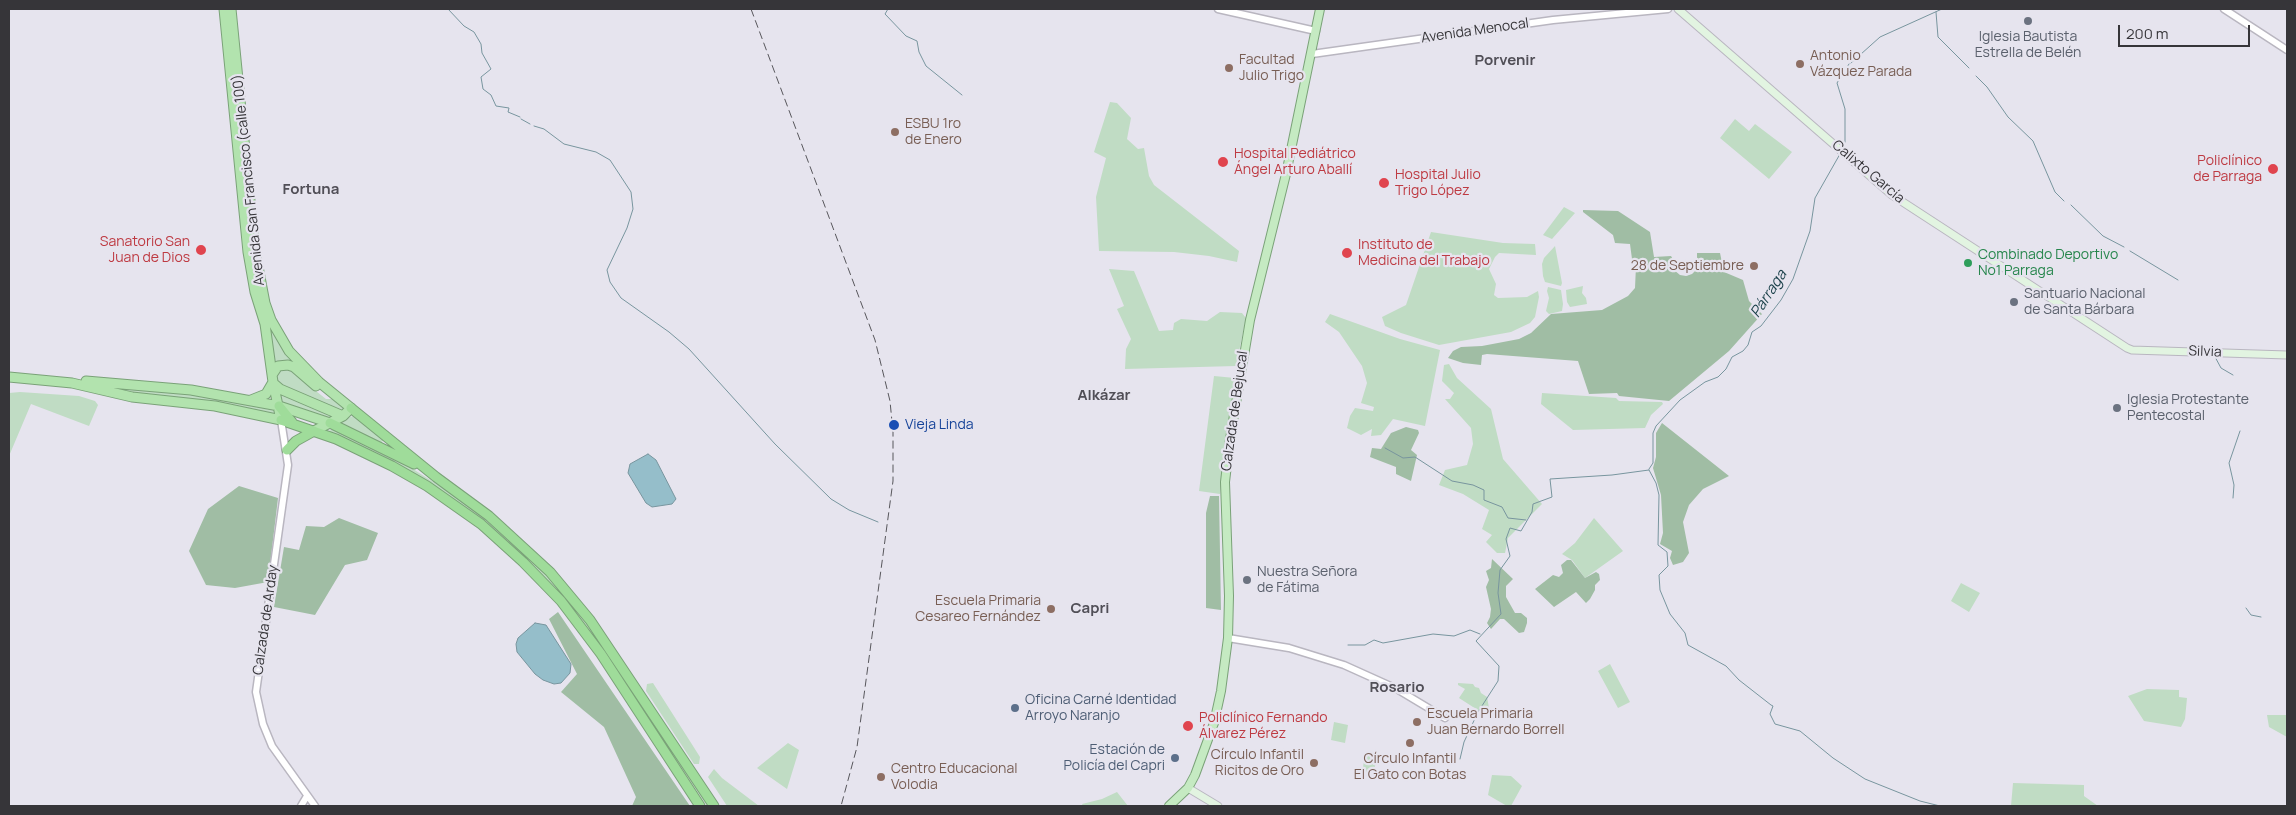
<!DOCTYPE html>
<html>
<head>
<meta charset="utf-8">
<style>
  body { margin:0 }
  #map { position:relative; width:2296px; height:815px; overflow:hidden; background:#e6e4ee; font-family:Manrope,sans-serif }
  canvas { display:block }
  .frame { position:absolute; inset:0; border:10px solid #363539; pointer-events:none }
  .scale { position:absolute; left:2118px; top:25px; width:132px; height:22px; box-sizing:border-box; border:2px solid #363539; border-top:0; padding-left:6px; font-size:15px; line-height:18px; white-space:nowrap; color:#363539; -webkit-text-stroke:4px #e6e4ee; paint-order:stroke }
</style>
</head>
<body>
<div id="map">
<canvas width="2296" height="815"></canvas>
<div class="frame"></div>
<div class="scale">200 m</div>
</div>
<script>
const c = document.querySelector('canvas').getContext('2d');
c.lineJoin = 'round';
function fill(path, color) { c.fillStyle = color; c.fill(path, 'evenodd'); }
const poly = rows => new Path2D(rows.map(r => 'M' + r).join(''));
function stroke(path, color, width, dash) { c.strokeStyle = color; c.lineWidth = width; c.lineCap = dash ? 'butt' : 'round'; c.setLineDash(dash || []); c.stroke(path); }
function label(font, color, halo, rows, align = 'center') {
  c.font = font + ' Manrope,sans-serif'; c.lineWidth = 4.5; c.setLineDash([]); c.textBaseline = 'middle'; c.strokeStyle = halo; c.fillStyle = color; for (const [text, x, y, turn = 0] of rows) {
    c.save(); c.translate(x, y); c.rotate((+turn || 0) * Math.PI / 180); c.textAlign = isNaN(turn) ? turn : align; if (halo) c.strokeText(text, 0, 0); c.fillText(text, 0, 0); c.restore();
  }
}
const green = poly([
  [1110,102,1117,103,1131,118,1127,139,1138,149,1144,148,1149,176,1154,185,1239,251,1237,262,1209,256,1174,252,1099,251,1096,197,1106,158,1094,152],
  [1735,119,1749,131,1755,124,1792,152,1769,179,1720,138],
  [1564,207,1575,213,1552,239,1543,235],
  [1431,232,1503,243,1535,244,1536,255,1499,253,1495,257,1489,269,1496,284,1494,295,1498,298,1527,297,1538,291,1539,297,1535,317,1530,323,1511,332,1439,345,1401,333,1385,326,1382,317,1406,305],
  [1555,246,1562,283,1561,286,1545,282,1543,276,1542,264,1544,258],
  [1109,269,1134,271,1159,331,1173,330,1174,323,1181,319,1207,321,1220,312,1242,313,1246,318,1236,366,1125,369,1126,349,1131,339,1117,309,1124,306],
  [1583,286,1582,293,1586,298,1587,304,1570,307,1567,302,1566,290],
  [1548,287,1561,290,1563,304,1562,311,1549,314,1546,311,1549,298,1547,291],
  [261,298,301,369,273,366],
  [1330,314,1400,339,1440,350,1425,426,1393,419,1381,435,1371,436,1372,429,1361,435,1347,428,1350,416,1355,408,1373,411,1374,407,1361,403,1367,383,1362,366,1339,332,1325,322],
  [1449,364,1457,378,1491,409,1503,459,1542,504,1508,538,1505,553,1497,553,1486,542,1492,535,1482,529,1489,510,1463,494,1439,485,1445,470,1467,465,1473,444,1471,428,1445,399,1450,399,1454,393,1442,381,1444,365],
  [287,368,326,399,335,399,345,406,343,413,277,383,276,373,279,370],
  [1214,376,1235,378,1220,494,1199,491],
  [117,386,235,400,274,410,276,417,130,393],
  [20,392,79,396,95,401,98,405,89,426,31,404,9,456,9,393],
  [279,392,336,416,330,421,284,406],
  [1542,393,1616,398,1619,401,1662,402,1663,404,1651,415,1645,428,1573,430,1541,404],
  [355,415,384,440,383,441,380,443,339,424,339,422],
  [335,429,396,458,455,496,507,537,539,567,582,616,618,665,711,806,707,806,636,700,554,588,537,569,505,540,451,497,425,481,328,431],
  [1594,518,1623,551,1585,578,1572,560,1562,554,1575,543],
  [1961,583,1980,593,1969,612,1951,601],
  [1610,664,1630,702,1618,708,1598,671],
  [653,683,700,757,699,764,694,764,646,691,647,684],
  [1458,683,1473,684,1475,687,1479,688,1481,693,1487,697,1489,708,1487,716,1459,698,1465,689,1458,685],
  [2147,689,2179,690,2179,697,2187,698,2185,719,2181,727,2144,721,2128,696],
  [2267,715,2287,715,2287,737,2269,727],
  [1334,722,1348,725,1345,743,1331,740],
  [788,743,799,750,787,789,757,768],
  [1365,753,1378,755,1372,777,1362,775],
  [714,769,722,778,759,806,727,806,708,777],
  [1492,775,1511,776,1522,786,1511,806,1507,806,1488,795],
  [2013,783,2084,785,2084,796,2098,806,2011,806],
  [1117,792,1128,806,1083,806,1082,804,1102,799]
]);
const forest = poly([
  [1583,210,1618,211,1650,232,1654,257,1671,256,1675,263,1674,270,1680,275,1686,276,1692,274,1697,269,1697,253,1720,253,1724,272,1743,280,1749,301,1762,314,1729,351,1669,401,1619,396,1617,393,1589,394,1578,361,1487,354,1482,355,1481,365,1463,363,1448,358,1453,351,1461,347,1482,346,1519,339,1531,333,1551,314,1602,310,1628,296,1635,288,1636,266,1632,259,1630,244,1615,243,1613,235,1583,212],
  [1662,423,1729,476,1703,489,1689,505,1683,522,1689,553,1683,562,1673,565,1670,558,1672,551,1660,544,1663,533,1661,495,1653,468,1656,457,1656,433],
  [1406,427,1418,430,1419,433,1411,450,1417,455,1411,481,1396,474,1396,467,1370,457,1372,448,1381,449,1391,433],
  [239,486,278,498,268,582,235,588,206,585,189,551,208,509],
  [1210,496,1219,496,1221,610,1206,608,1206,513],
  [339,518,378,533,367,560,345,565,315,615,274,607,284,547,299,550,306,526,324,527],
  [1492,559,1513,579,1506,586,1506,597,1515,613,1521,613,1527,618,1527,623,1524,632,1519,633,1504,619,1500,619,1491,629,1487,623,1490,617,1491,609,1486,587,1489,580,1486,571,1491,568],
  [1567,560,1571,560,1585,578,1596,572,1599,574,1600,580,1595,585,1595,590,1590,599,1586,603,1576,592,1554,607,1535,589,1553,575,1559,577,1563,573,1561,565],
  [558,612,690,806,632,806,636,797,604,727,561,692,577,674,549,619]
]);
const water = poly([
  [648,454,656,460,676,499,672,504,652,507,646,503,628,473,630,464,648,454],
  [535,623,546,625,571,664,570,673,561,683,554,684,543,680,535,674,517,652,516,644,518,638,535,623]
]);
const stream = poly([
  [448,9,464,26,474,32,481,44,482,53,491,69,481,77,483,89,491,95,496,106,509,108,508,112,520,117],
  [888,9,885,14,906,36,917,41,919,52,926,66,962,95],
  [1936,12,1938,37,1969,68],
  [1851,63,1880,37,1942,9],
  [1976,76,1987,87,2008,117,2033,141,2055,192,2064,201],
  [521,119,530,124],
  [534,126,544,129,564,144,596,152,610,160,631,192,633,209,627,228,607,270,610,282,621,298,669,332,689,349,775,444,831,499,849,510,878,522],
  [1842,148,1845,142,1845,109,1837,83,1849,64],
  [2071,205,2103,236,2124,247],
  [2130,251,2178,280],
  [2214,355,2221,368,2233,375],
  [1385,448,1403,458,1415,457,1452,481,1473,485,1484,490,1484,500,1502,507,1508,518,1526,520],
  [1649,469,1653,463,1653,433,1656,426,1680,400,1705,382,1718,377,1726,369,1732,357,1743,351,1748,345,1752,332,1761,326,1781,300,1793,279,1810,231,1815,198,1840,154],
  [1649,470,1656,483,1659,495,1658,545,1667,552,1668,566,1659,575,1660,590,1670,614,1685,633,1688,645,1726,666,1739,680,1771,705,1773,706,1770,714,1775,724,1800,731,1833,758,1865,779,1920,801,1940,806],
  [2233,498,2234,485,2229,463,2240,431],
  [2246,608,2251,615,2261,617],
  [1348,645,1365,645,1374,640,1383,643,1433,634,1454,636,1470,630,1480,634],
  [1460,759,1464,742,1478,712,1498,681,1499,666,1476,641,1501,614,1498,593,1500,570,1510,556,1506,539,1510,528,1521,531,1532,512,1533,504,1552,497,1550,479,1612,475,1649,470]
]);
const tertiary = poly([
  [1218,9,1316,31],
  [2224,9,2287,50],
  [1312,54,1553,20,1668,9],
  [281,420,288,465,256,692,263,724,272,746,315,806],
  [1228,638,1289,648,1344,665,1395,688,1445,718],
  [301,806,307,796]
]);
const secondary = poly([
  [1678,9,1892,195,2127,348,2132,350,2287,355],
  [1188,788,1218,806]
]);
const primary = poly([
  [1169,806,1188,788,1195,775,1214,723,1221,691,1228,638,1229,596,1225,482,1230,439,1250,320,1286,174,1320,9]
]);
const trunk = poly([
  [231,9,255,251,265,303,271,320,289,351,319,382,351,408,343,416,314,431],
  [272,375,278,366,288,365,294,367,316,386],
  [9,377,72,383,132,397,215,406,281,420,273,382,265,324,255,292,248,252,224,9],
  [86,381,191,390,279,406,330,423],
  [273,383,280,389,343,416],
  [251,400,266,394,273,382]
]);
const motorway = poly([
  [279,406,292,422],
  [351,408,436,477,489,516,550,572,590,620,714,806],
  [281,420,336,439,392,466,427,486,481,524,523,562,561,601,601,654,700,806],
  [330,423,414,464],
  [287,450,296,441,314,431]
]);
const rail = poly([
  [751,9,875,340,890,401,893,432,893,481,857,747,841,806]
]);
const markers = [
  [2028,21,5,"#6b7280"],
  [1800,64,5,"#8d6e63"],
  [1229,68,5,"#8d6e63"],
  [895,132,5,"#8d6e63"],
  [1223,162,6,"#e0444e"],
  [2273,169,6,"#e0444e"],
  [1384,183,6,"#e0444e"],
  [201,250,6,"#e0444e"],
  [1347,253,6,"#e0444e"],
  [1968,263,5,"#2e9e5b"],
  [1754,266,5,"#8d6e63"],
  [2014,302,5,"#6b7280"],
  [2117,408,5,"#6b7280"],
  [894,425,6,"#1a4fb4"],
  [1247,580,5,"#6b7280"],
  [1051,609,5,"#8d6e63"],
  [1015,708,5,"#5c6f8a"],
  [1417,722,5,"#8d6e63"],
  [1188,726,6,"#e0444e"],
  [1410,743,5,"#8d6e63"],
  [1175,758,5,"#5c6f8a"],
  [1314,763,5,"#8d6e63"],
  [881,777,5,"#8d6e63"]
];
const streetNames = [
  ["Avenida Menocal",1475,31,-8],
  ["Calixto García",1868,172,40],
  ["Avenida San Francisco (calle 100)",249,180,-96],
  ["Silvia",2205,352,2],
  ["Calzada de Bejucal",1235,411,-82],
  ["Calzada de Arday",266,620,-82]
];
const worshipNames = [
  ["Iglesia Bautista",2028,37,"center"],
  ["Estrella de Belén",2028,53,"center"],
  ["Santuario Nacional",2024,294],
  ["de Santa Bárbara",2024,310],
  ["Iglesia Protestante",2127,400],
  ["Pentecostal",2127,416],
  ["Nuestra Señora",1257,572],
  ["de Fátima",1257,588]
];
const educationNames = [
  ["Antonio",1810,56],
  ["Vázquez Parada",1810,72],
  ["Facultad",1239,60],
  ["Julio Trigo",1239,76],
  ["ESBU 1ro",905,124],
  ["de Enero",905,140],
  ["28 de Septiembre",1744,266,"right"],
  ["Escuela Primaria",1041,601,"right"],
  ["Cesareo Fernández",1041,617,"right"],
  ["Escuela Primaria",1427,714],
  ["Juan Bernardo Borrell",1427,730],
  ["Círculo Infantil",1304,755,"right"],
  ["Ricitos de Oro",1304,771,"right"],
  ["Círculo Infantil",1410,759,"center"],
  ["El Gato con Botas",1410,775,"center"],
  ["Centro Educacional",891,769],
  ["Volodia",891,785]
];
const healthNames = [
  ["Hospital Pediátrico",1234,154],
  ["Ángel Arturo Aballí",1234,170],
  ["Policlínico",2262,161,"right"],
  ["de Parraga",2262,177,"right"],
  ["Hospital Julio",1395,175],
  ["Trigo López",1395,191],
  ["Sanatorio San",190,242,"right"],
  ["Juan de Dios",190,258,"right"],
  ["Instituto de",1358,245],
  ["Medicina del Trabajo",1358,261],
  ["Policlínico Fernando",1199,718],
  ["Álvarez Pérez",1199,734]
];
const leisureNames = [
  ["Combinado Deportivo",1978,255],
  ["No1 Parraga",1978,271]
];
const transitNames = [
  ["Vieja Linda",905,425]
];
const serviceNames = [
  ["Oficina Carné Identidad",1025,700],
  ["Arroyo Naranjo",1025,716],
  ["Estación de",1165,750,"right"],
  ["Policía del Capri",1165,766,"right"]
];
const neighbourhoodNames = [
  ["Porvenir",1505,61],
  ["Fortuna",311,190],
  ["Alkázar",1104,396],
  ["Capri",1090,609],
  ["Rosario",1397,688]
];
const waterNames = [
  ["Párraga",1769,294,-57]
];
fill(green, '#c0dcc4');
fill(forest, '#a0bda4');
fill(water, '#95beca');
stroke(water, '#78959e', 1);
stroke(stream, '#78959e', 1);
stroke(tertiary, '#b9b6c0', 9);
stroke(secondary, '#b9b6c0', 9);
stroke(primary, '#7aa278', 10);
stroke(trunk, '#7aa278', 11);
stroke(motorway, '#7aa278', 11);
stroke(tertiary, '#fff', 6);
stroke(secondary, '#e2f4e1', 7);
stroke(primary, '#c5eac2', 8);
stroke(trunk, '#b2e3ae', 9);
stroke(motorway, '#9fdc9a', 9);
stroke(rail, '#57565b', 1, [8, 4]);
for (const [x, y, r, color] of markers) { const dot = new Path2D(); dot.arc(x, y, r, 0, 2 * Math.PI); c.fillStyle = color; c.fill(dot); stroke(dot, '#e6e4ee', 2); }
label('14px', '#363539', '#e6e4ee', streetNames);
label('14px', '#5b616d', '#e6e4ee', worshipNames, 'left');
label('14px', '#785e54', '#e6e4ee', educationNames, 'left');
label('14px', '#be3a42', '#e6e4ee', healthNames, 'left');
label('14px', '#27864d', '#e6e4ee', leisureNames, 'left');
label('14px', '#164399', '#e6e4ee', transitNames, 'left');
label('14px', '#4e5e75', '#e6e4ee', serviceNames, 'left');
label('bold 15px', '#514f57', '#e6e4ee', neighbourhoodNames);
label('italic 15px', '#163d46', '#e6e4ee', waterNames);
</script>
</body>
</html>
